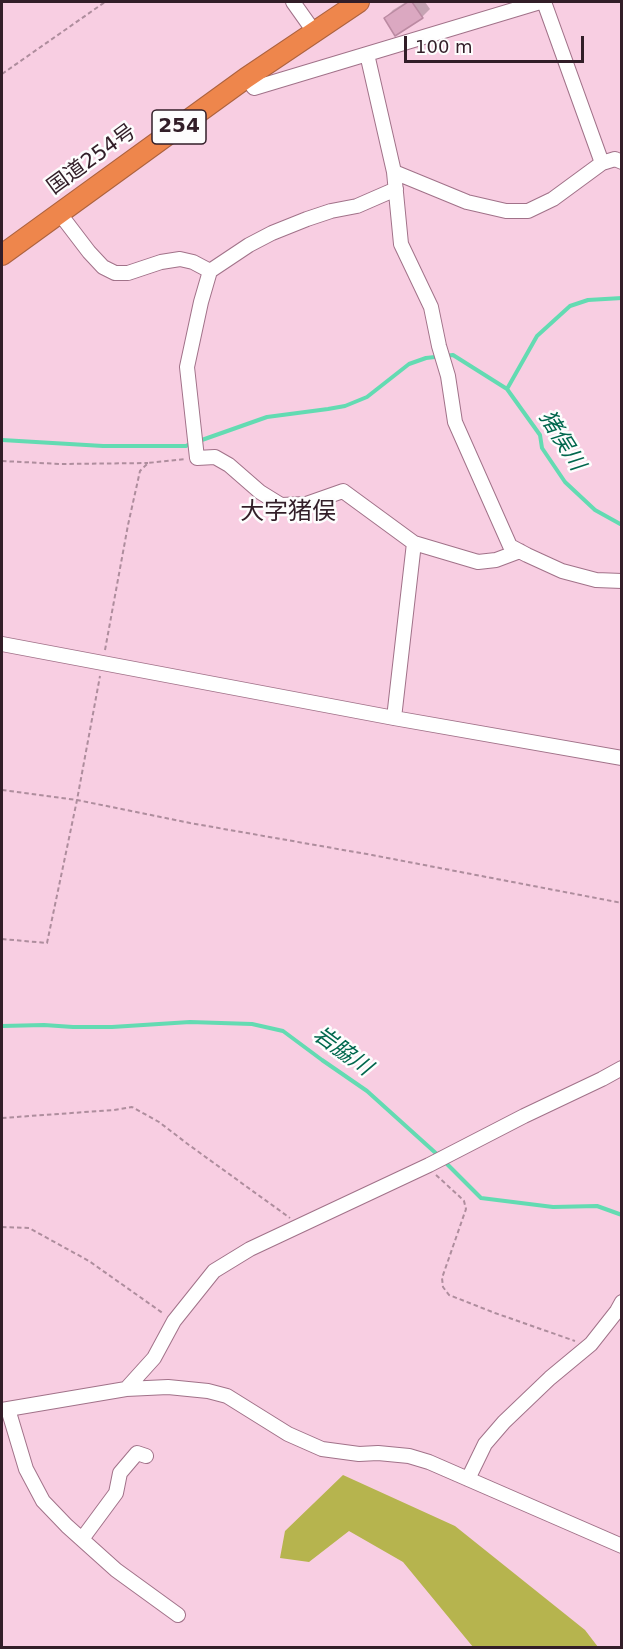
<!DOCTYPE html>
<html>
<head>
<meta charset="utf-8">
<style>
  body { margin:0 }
  #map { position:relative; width:623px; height:1649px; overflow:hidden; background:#f8cee2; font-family:"DejaVu Sans",sans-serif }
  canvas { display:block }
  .frame { position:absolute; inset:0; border:3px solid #321e28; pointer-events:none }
  .scale { position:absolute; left:404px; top:36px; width:180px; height:27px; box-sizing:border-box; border:3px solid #321e28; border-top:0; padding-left:8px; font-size:18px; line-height:21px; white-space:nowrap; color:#321e28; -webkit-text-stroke:4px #fdfdfd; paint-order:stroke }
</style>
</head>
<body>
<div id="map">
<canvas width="623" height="1649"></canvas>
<div class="frame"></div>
<div class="scale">100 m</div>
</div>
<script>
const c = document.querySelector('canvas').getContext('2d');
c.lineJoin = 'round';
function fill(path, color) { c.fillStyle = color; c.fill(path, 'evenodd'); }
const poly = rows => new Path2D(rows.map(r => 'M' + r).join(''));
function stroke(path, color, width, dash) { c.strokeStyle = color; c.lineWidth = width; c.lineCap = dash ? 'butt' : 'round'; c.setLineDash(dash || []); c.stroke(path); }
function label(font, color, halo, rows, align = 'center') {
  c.font = font + ' "DejaVu Sans","Noto Sans JP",sans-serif'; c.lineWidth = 5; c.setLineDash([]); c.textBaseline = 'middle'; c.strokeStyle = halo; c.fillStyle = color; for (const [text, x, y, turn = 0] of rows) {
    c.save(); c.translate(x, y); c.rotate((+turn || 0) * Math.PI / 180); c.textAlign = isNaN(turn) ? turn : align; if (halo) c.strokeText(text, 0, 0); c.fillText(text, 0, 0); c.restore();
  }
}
const forest = poly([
  [343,1475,455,1526,585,1630,598,1647,473,1647,403,1562,349,1531,309,1562,280,1558,285,1531]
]);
const shadow = poly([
  [406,2,425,2,430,9,422,17,385,18,393,10]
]);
const stream = poly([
  [507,389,537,336,570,306,588,300,622,298],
  [2,440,103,446,186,446,192,443],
  [199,441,267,417,328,409,345,406,367,397,409,364,426,358,453,355,507,389,540,435,542,448,565,482,595,510,622,525],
  [2,1026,44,1025,73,1027,112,1027,190,1022,252,1024,283,1031,322,1060,367,1091,439,1156],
  [445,1162,481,1198,553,1207,597,1206,622,1215]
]);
const building = poly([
  [408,2,412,2,423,18,395,36,384,18,408,2]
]);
const path = poly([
  [2,74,105,2],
  [2,461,61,464,148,463],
  [105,650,128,525,140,471,148,463,185,459],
  [2,790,77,800,190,823,372,855,622,903],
  [2,939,47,943,77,800,100,676],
  [2,1118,114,1110,132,1107,159,1122,189,1145,290,1218],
  [436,1175,459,1196,464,1201,466,1209,442,1278,443,1287,449,1295,495,1313,575,1341],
  [2,1227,29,1228,89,1261,164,1314]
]);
const minor = poly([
  [293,2,315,33],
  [544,2,602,163],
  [367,54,394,172,401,244,431,307,439,346,448,376,455,422,510,546,527,555,562,571,596,580,622,581],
  [246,78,254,88,540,2],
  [394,172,467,202,506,211,528,211,553,199,602,163,615,159,622,162],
  [60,214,89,252,103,267,115,273,128,273,161,262,180,259,193,262,210,271],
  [414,543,478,562,496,560,520,551],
  [2,644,394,718,622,758],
  [394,718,414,543,343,491,306,504,281,505,260,492,229,465,215,457,197,458,187,367,201,302,210,271,249,245,272,233,307,219,331,211,357,206,396,189],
  [126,1389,154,1358,174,1321,214,1271,250,1249,429,1165,524,1116,602,1079,622,1068],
  [8,1409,26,1469,43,1501,67,1526,116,1570,178,1615],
  [2,1410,126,1389,168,1387,208,1391,227,1396,288,1434,322,1449,359,1454,378,1453,409,1456,429,1462,622,1546],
  [468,1479,485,1444,504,1422,550,1378,591,1344,617,1311,622,1302],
  [82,1539,116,1493,120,1473,137,1453,146,1456]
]);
const highway = poly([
  [2,255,246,78,359,2]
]);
const shields = [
  [179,127,54]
];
const shieldNames = [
  ["254",179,127]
];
const streetNames = [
  ["国道254号",92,160,-36]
];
const waterNames = [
  ["猪俣川",561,441,58],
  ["岩脇川",342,1052,36]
];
const quarterNames = [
  ["大字猪俣",288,513]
];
fill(forest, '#b6b44e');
fill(shadow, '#0003');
stroke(stream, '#63dbb2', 4);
fill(building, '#dba8c1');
stroke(building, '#bb8aa2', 1.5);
stroke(minor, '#a17289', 16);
stroke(highway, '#ac623f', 22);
stroke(path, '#ae8d9d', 2, [4.5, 3]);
stroke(minor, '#fff', 14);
stroke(highway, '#ee864c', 20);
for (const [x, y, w] of shields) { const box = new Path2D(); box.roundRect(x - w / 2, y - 17, w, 34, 4.5); c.fillStyle = '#fdfdfd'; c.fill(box); stroke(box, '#321e28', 1.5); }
label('bold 20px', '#321e28', null, shieldNames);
label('21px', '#321e28', '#fdfdfd', streetNames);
label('italic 22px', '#00674d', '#fdfdfd', waterNames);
label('24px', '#321e28', '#fdfdfd', quarterNames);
</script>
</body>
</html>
